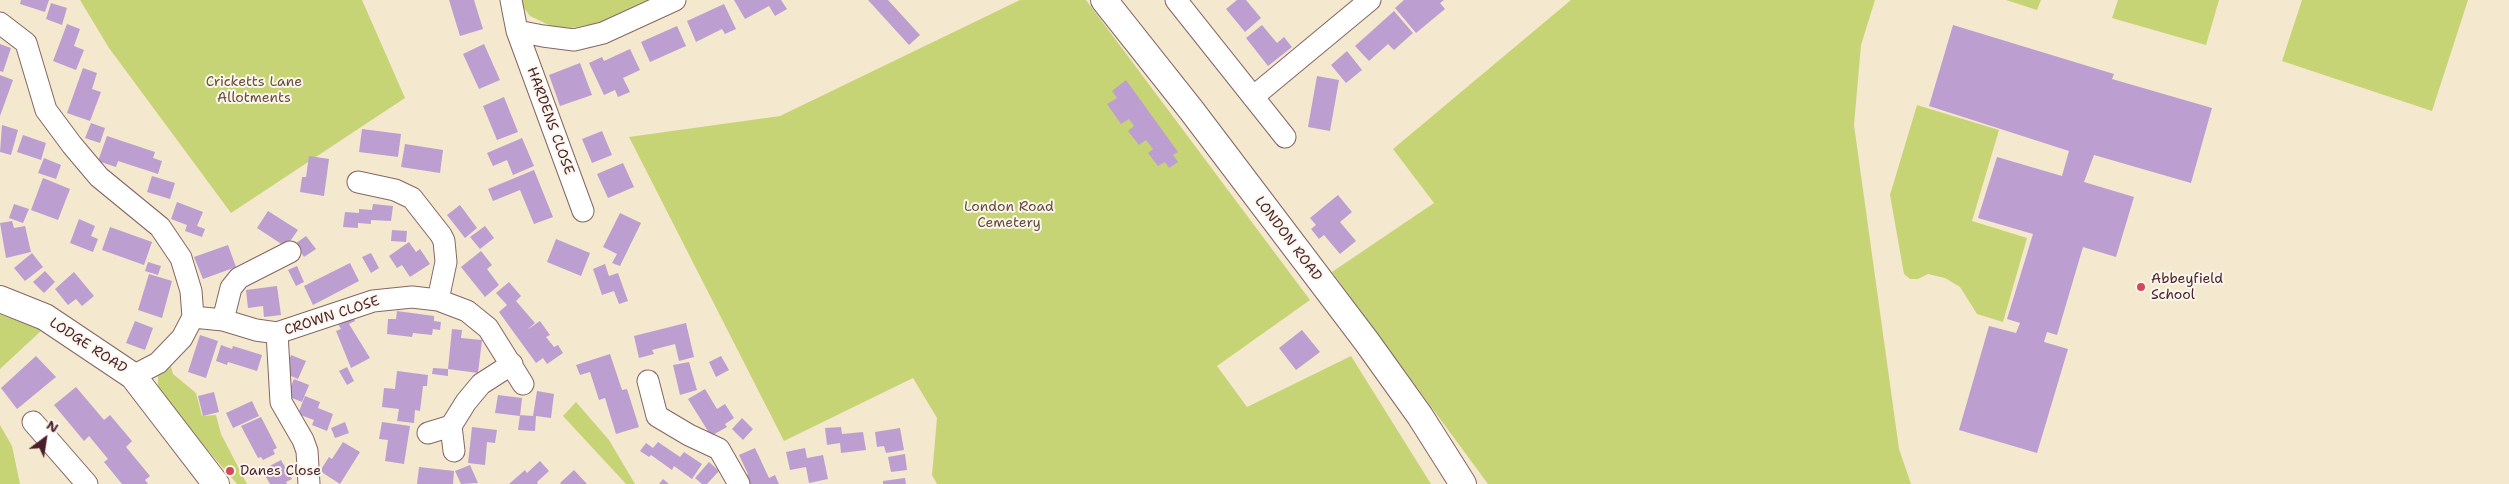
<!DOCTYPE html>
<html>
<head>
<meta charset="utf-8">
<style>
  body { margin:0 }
  #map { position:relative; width:2509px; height:484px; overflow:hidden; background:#f4e8cf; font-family:"Shantell Sans",sans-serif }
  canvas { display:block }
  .north { position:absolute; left:20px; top:414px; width:50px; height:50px; -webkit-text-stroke:4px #fbf7ec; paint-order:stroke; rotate:31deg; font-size:14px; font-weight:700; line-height:20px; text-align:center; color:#4a1f2b }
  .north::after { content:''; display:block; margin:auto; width:18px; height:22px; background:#4a1f2b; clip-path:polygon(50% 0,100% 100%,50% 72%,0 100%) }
</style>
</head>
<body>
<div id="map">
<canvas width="2509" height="484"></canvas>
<div class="north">N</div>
</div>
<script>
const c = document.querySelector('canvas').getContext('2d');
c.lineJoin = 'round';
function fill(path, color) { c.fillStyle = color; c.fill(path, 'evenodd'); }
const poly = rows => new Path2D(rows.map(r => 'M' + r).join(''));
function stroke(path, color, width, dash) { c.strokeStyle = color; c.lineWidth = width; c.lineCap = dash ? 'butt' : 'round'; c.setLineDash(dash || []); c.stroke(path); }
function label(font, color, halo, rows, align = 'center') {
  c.font = font + ' "Shantell Sans",sans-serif'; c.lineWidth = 4; c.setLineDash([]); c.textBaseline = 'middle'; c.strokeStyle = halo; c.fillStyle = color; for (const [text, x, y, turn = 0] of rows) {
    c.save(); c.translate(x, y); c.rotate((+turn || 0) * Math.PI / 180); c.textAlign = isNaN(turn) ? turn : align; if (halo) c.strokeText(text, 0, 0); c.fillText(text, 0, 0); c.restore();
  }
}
const green = poly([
  [80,0,362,0,405,98,231,213,109,48],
  [522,0,651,0,599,23,566,29,553,27,530,16,524,8],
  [1020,0,1086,0,1310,300,1217,366,1247,407,1351,356,1431,484,937,484,932,475,937,418,913,378,784,441,629,137,780,116],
  [1571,0,1875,0,1861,45,1854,125,1899,449,1911,484,1488,484,1332,272,1434,203,1393,149],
  [2006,0,2041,0,2037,10],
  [2118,0,2219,0,2206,45,2112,18],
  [2302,0,2468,0,2432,111,2282,61],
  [1917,105,1999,130,1972,221,2027,238,2003,322,1977,314,1960,287,1945,278,1928,274,1918,279,1910,279,1904,274,1890,195],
  [0,314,42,330,0,369],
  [170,363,173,374,196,393,202,416,216,415,221,434,247,484,237,484,158,393,158,372],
  [576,402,609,440,635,484,626,484,563,416],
  [0,425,12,446,20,484,0,484]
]);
const building = poly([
  [21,0,49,0,45,12,20,4],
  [449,0,474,0,483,29,460,36],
  [734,0,781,0,787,9,775,16,769,6,745,19],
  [868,0,888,0,920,35,909,45],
  [1237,0,1246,0,1261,18,1245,32,1226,9],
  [1404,0,1444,0,1440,3,1445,9,1416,33,1395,8],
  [51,3,67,8,62,25,46,19],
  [724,4,736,29,725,34,722,29,696,42,687,21],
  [1394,11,1413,33,1394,50,1388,44,1369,61,1355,46],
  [67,24,80,29,74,46,84,50,76,70,53,61],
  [1262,25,1277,43,1284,37,1292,47,1268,66,1246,38],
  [1953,25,2114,74,2112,79,2212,108,2191,183,2094,155,2084,182,2134,197,2116,257,2083,247,2057,335,2047,332,2044,342,2068,349,2037,453,1959,430,1989,326,2016,333,2020,323,2007,319,2033,234,1978,218,1997,157,2062,176,2069,151,1929,106],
  [677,26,686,46,650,62,641,42],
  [0,44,11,48,3,72,0,71],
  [484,44,500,80,479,89,463,54],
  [630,49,640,70,623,78,630,92,618,97,615,90,604,95,589,63,602,57,604,61],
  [1347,51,1362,70,1346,83,1331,65],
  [580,63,592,95,560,106,549,75],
  [83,68,97,73,92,89,101,92,90,121,67,113],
  [0,75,13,80,0,116],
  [1317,76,1339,80,1330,131,1308,127],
  [1126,80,1178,152,1173,155,1178,162,1169,168,1165,162,1158,166,1148,153,1153,149,1146,140,1139,145,1128,131,1134,126,1129,119,1121,124,1107,104,1117,98,1112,91],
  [504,97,518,132,497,140,483,106],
  [91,123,105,128,100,143,85,138],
  [2,125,18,130,11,155,0,152],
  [362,129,401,134,398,157,359,152],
  [602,131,612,155,592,163,582,139],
  [23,135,46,143,41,160,17,152],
  [107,136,155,152,153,158,162,161,158,174,118,161,116,167,98,161],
  [522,138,534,166,513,175,507,160,493,166,487,153],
  [405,144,443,150,440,173,401,167],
  [309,156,329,159,324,196,300,192,302,177,306,177],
  [44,158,61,165,56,179,38,173],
  [623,163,634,187,608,198,597,174],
  [534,170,553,217,534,224,520,190,493,201,488,189],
  [152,176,175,183,170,199,147,192],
  [43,178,70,189,58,220,31,210],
  [1338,195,1352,212,1340,222,1356,241,1340,254,1324,235,1319,239,1311,229,1316,225,1310,218],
  [177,202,203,212,197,226,205,229,202,237,185,231,187,225,171,219],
  [14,204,29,209,23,223,9,218],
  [373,204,393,206,391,221,371,220,371,224,358,223,358,228,343,227,345,212,359,213,359,209,372,210],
  [460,205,477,228,465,238,447,215],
  [268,211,298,230,286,247,257,228],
  [620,213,641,223,620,266,612,263,617,254,603,247],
  [79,219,95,226,91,236,98,239,93,252,70,243],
  [12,221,14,228,25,226,31,252,6,258,0,223],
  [485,226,494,238,480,249,470,237],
  [110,227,152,242,144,265,102,250],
  [392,230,407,231,406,242,391,241],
  [306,236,316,249,304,257,295,244],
  [556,239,590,253,581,276,547,262],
  [409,242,416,252,420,249,430,264,410,277,402,265,397,268,389,256],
  [228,245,236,267,203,279,194,257],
  [481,251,492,265,487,269,499,285,485,297,461,267],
  [32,253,43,267,25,281,14,268],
  [371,253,379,268,371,273,362,257],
  [148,262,161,266,158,275,145,271],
  [350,263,359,281,313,305,304,286],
  [605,264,609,276,618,273,628,301,619,304,614,291,602,295,593,269],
  [297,266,304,282,296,286,288,270],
  [45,271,55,282,44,293,33,282],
  [74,272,94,296,82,306,76,299,68,305,55,289],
  [149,274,172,281,162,318,138,310],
  [509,282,521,296,516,301,535,323,527,330,540,321,550,335,546,337,554,347,558,345,563,353,547,364,543,358,536,363,499,312,507,305,496,293],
  [277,286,281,315,264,317,263,306,248,308,246,290],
  [397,311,434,316,434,321,441,322,440,330,433,329,432,335,413,333,412,337,387,334,388,319,396,319],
  [353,315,355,321,349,324,370,358,351,368,336,331,341,329,337,322],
  [135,321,153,328,145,350,126,343],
  [686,323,694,357,679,361,675,344,652,350,654,354,639,358,634,336],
  [452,329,462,330,461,338,482,340,478,373,448,369],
  [1302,330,1320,352,1296,370,1279,348],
  [200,335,218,341,206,378,188,372],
  [221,345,232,349,233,346,262,355,257,371,228,362,227,365,216,361],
  [610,354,622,390,627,389,639,427,616,434,605,398,599,400,590,372,580,375,576,365],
  [291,355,306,361,298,379,284,373],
  [36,356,56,377,17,409,1,388],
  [721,356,729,370,716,377,709,362],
  [689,362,697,390,680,395,673,365],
  [347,367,354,381,347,385,339,371],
  [433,368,448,369,448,376,432,374],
  [397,371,428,375,427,386,423,386,420,411,415,410,414,423,397,421,399,409,382,407,384,388,395,389],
  [294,379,309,385,302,402,287,396],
  [76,387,104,420,110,415,132,441,126,447,150,476,145,480,148,484,122,484,104,462,108,459,89,436,84,441,54,405],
  [705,389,717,409,725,404,734,418,725,424,727,427,711,436,688,399],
  [537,391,554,394,551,418,536,416,535,431,518,430,520,415,533,416],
  [214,392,219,412,203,416,198,396],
  [498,395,522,398,520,416,495,413],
  [305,396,320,402,318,408,333,414,327,431,312,425,314,420,298,414],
  [252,401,259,416,233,428,226,413],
  [261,417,277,448,273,450,275,454,263,460,261,457,258,458,241,426],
  [742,418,753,429,743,440,732,429],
  [345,422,349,433,335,438,331,428],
  [382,422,410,426,404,464,385,461,388,440,379,439],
  [472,427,497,430,495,443,487,442,485,465,468,463],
  [841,427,842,434,863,432,866,450,841,453,840,443,827,445,825,428],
  [900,428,904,450,886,453,884,446,877,447,875,432],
  [343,442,360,452,340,484,320,471,329,457,332,459],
  [658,442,680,457,684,452,702,464,692,479,674,466,672,470,651,455,649,457,640,451,646,443,653,448],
  [755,448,769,478,775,475,779,484,747,484,743,477,748,474,739,455],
  [805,448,807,458,823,455,828,479,809,483,806,467,790,470,786,452],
  [905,454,907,470,891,472,888,457],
  [281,460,292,479,286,482,287,484,270,484,262,470],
  [540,461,549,471,537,482,538,484,509,484,525,470,527,473],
  [709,462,719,471,707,484,702,484,695,478],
  [470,465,478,483,461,484,455,471],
  [419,467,454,471,453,484,417,484],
  [574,470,587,484,561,484,560,483],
  [905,478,906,484,883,484,883,481],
  [663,479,669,484,659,484]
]);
const minor = poly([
  [511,0,517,31,543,36,574,40,603,33,675,0],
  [1176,0,1285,137],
  [0,23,26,43,46,110,72,145,99,177,160,227,181,258,191,291,193,317,182,338,158,363,133,376],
  [517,31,583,211],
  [1253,97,1370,0],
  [358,182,395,190,412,198,441,235,444,241,446,262,438,300],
  [193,317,223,320,256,330,277,333,373,301,412,297,438,300,467,311,488,328,523,384],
  [223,320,231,288,239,278,290,252],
  [277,333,281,402,303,440,307,451,309,484],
  [648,381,657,416,689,435,719,449,739,484],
  [33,422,87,484],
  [428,433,451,426],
  [454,451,451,426,466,402,481,384,512,364]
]);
const tertiary = poly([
  [1104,0,1192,111,1367,342,1420,416,1463,484],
  [0,299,45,317,133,376,216,484]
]);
const markers = [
  [2141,287,5,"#d1495b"],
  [230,471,5,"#d1495b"]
];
const parkNames = [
  ["Cricketts Lane",254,82],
  ["Allotments",254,98],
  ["London Road",1009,207],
  ["Cemetery",1009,223]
];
const streetNames = [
  ["HARDENS CLOSE",550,121,70],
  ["LONDON ROAD",1288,239,53],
  ["CROWN CLOSE",332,316,-18],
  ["LODGE ROAD",88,346,33]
];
const poiNames = [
  ["Abbeyfield",2151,279],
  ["School",2151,295],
  ["Danes Close",240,471]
];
fill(green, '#c7d476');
fill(building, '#bd9ed0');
stroke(minor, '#866564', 23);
stroke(tertiary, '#866564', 28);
stroke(minor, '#fff', 21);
stroke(tertiary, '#fff', 26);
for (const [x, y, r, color] of markers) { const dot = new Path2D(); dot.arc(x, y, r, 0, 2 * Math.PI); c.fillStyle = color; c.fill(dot); stroke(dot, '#fbf7ec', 2); }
label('14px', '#694c3e', '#fbf7ec', parkNames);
label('14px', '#4a1f2b', '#fbf7ec', streetNames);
label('14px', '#4a1f2b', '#fbf7ec', poiNames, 'left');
</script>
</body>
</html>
